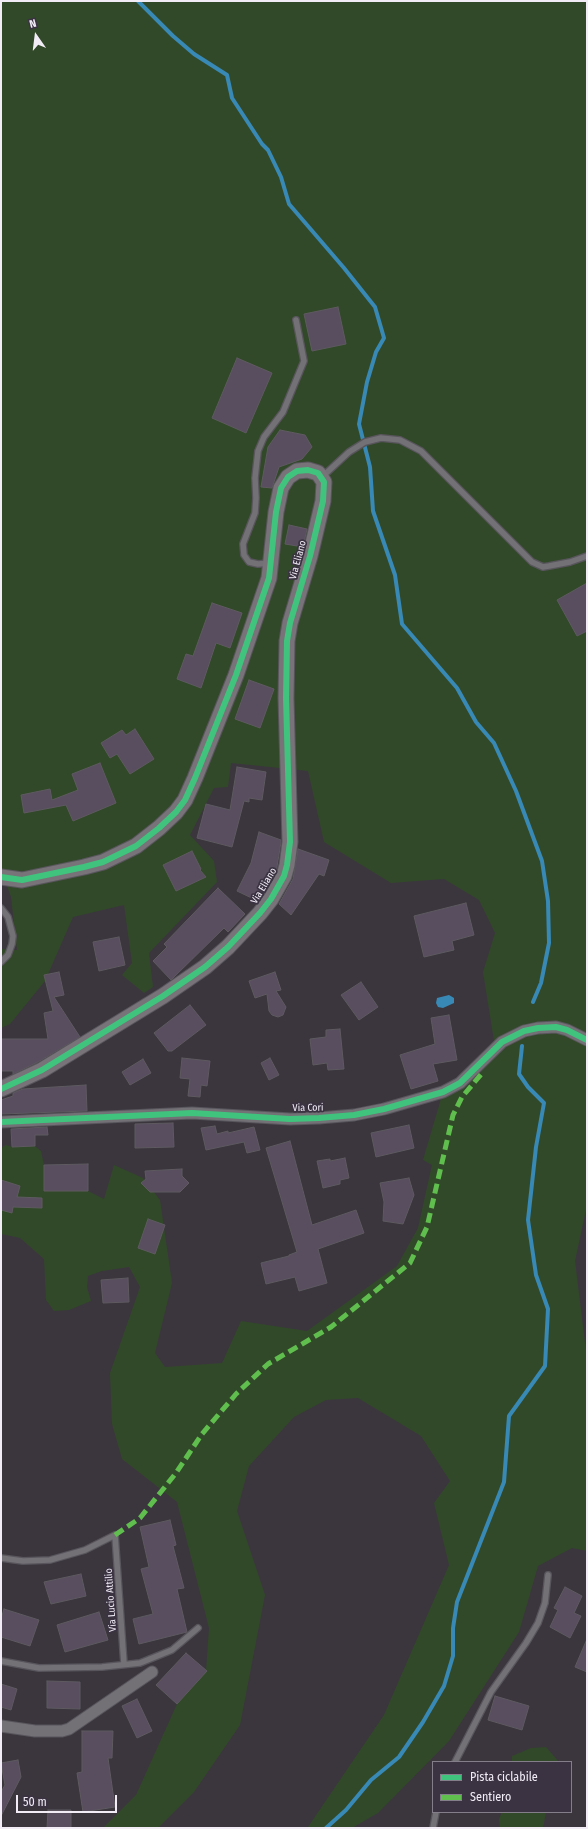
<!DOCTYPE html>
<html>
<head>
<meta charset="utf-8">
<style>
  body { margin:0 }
  #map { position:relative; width:588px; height:1829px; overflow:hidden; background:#3b363e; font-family:"Fira Sans Condensed",sans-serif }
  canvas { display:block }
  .frame { position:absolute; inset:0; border:2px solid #f1ecf6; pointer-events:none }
  .legend { position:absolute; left:432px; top:1761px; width:140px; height:52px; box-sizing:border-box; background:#3b3342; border:1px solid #847d8a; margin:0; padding:5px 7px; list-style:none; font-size:12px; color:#f1ecf6 }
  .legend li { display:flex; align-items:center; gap:8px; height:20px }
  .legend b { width:20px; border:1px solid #847d8a }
  .north { position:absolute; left:16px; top:16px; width:40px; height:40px; -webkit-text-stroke:3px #3b3342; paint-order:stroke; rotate:346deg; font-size:11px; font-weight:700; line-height:16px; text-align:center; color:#f1ecf6 }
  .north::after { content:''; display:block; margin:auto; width:14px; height:18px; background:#f1ecf6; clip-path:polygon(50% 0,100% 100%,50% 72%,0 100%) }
  .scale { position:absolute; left:16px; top:1795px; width:101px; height:18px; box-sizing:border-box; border:2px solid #f1ecf6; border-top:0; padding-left:5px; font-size:12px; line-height:14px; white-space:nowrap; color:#f1ecf6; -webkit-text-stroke:3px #3b3342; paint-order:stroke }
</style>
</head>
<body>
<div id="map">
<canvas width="588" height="1829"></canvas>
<div class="frame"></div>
<ul class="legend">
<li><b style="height:5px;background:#40c37c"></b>Pista ciclabile</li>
<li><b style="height:5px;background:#5fbe4e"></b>Sentiero</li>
</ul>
<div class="north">N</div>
<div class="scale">50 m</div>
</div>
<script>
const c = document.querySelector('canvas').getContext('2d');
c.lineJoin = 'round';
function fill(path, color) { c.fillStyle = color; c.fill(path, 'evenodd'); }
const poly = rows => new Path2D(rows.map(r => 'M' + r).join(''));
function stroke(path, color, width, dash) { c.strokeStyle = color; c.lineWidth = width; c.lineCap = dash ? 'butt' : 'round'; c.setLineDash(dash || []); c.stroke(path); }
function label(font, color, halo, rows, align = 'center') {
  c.font = font + ' "Fira Sans Condensed",sans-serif'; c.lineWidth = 3.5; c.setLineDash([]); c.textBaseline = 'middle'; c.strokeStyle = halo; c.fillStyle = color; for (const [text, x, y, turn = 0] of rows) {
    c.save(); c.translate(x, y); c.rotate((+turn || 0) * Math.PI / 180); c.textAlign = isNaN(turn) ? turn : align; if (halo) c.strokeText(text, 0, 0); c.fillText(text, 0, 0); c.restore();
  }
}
const green = poly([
  [1,1,587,1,587,1205,575,1261,587,1359,587,1551,572,1548,538,1566,519,1632,449,1741,378,1813,352,1828,308,1827,384,1715,449,1565,434,1503,450,1481,421,1436,358,1398,326,1400,294,1417,249,1466,237,1511,265,1595,240,1725,194,1792,158,1828,103,1828,136,1795,177,1704,206,1671,209,1628,177,1502,122,1459,112,1424,110,1373,140,1287,129,1267,102,1271,88,1276,87,1287,91,1301,69,1310,54,1311,46,1300,44,1259,20,1238,1,1234,1,1148,6,1145,12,1147,35,1146,41,1151,44,1165,45,1191,88,1191,104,1199,114,1165,143,1178,160,1200,172,1283,155,1353,165,1367,222,1363,241,1321,307,1331,397,1266,418,1228,432,1165,423,1160,443,1092,495,1047,483,972,495,933,479,900,444,879,391,883,324,842,308,771,231,763,228,787,214,788,190,835,214,861,217,882,149,953,153,987,144,993,122,975,132,963,124,905,73,917,45,981,10,1024,1,1028,1,949,17,950,11,897,1,869],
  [546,1747,559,1762,512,1762,512,1756,531,1748],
  [502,1812,546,1812,543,1828,500,1828,499,1819]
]);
const water = poly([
  [449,995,454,998,454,1003,443,1008,438,1007,436,1003,437,998]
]);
const stream = poly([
  [138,1,173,36,194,54,227,75,232,98,262,144,268,150,281,177,289,204,344,268,375,307,384,338,376,352,367,382,359,424,370,467,373,511,395,575,402,624,457,688,476,722,494,743,516,791,542,861,548,901,549,943,541,983,533,1002],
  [326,1828,346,1810,371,1780,399,1757,423,1722,444,1686,453,1656,453,1628,457,1602,504,1482,509,1416,545,1366,548,1309,536,1275,528,1220,536,1147,544,1103,528,1087,519,1074,522,1046]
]);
const building = poly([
  [338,307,346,344,312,351,304,314,338,307],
  [237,358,272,373,246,433,212,418,237,358],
  [280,430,305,435,312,447,302,459,279,467,272,488,261,487,268,447,280,430],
  [289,525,307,529,303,547,285,544,289,525],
  [587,583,587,631,577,636,557,600,587,583],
  [212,603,242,613,230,648,216,643,201,688,177,679,186,654,193,656,212,603],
  [249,680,274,689,260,728,235,719,249,680],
  [135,729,154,759,130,774,117,754,110,758,101,743,122,730,126,735,135,729],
  [100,763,116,803,73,821,66,805,24,813,21,795,50,789,52,800,78,790,72,774,100,763],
  [237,767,266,772,262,800,249,798,249,802,244,801,232,847,197,838,206,804,230,810,237,767],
  [259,832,281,840,281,842,276,873,258,901,237,891,251,863,259,832],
  [298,849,329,860,324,876,319,874,291,915,279,904,293,879,298,849],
  [192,851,201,869,200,870,206,877,176,891,163,865,192,851],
  [218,888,245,914,228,932,224,928,171,980,153,961,167,947,164,944,218,888],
  [466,903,474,935,452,941,454,950,424,957,414,916,466,903],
  [119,937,125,965,99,971,93,942,119,937],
  [59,972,64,995,54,997,80,1037,38,1062,13,1074,13,1071,1,1071,1,1039,48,1039,44,1013,53,1011,44,975,59,972],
  [275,972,281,990,276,991,286,1007,283,1015,278,1017,272,1015,269,1011,267,994,255,998,249,981,275,972],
  [361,982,378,1007,359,1020,341,995,361,982],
  [190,1005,206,1025,172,1051,168,1051,154,1033,190,1005],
  [449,1015,457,1060,433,1064,438,1081,411,1089,400,1055,435,1044,431,1018,449,1015],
  [340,1029,344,1069,328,1070,327,1063,313,1065,310,1039,326,1037,326,1030,340,1029],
  [182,1058,210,1061,207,1086,201,1085,200,1097,188,1096,190,1079,180,1078,182,1058],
  [270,1058,279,1075,269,1080,261,1063,270,1058],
  [143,1059,151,1073,130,1085,122,1072,143,1059],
  [86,1085,87,1111,1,1114,1,1100,13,1096,13,1093,23,1089,86,1085],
  [173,1123,174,1147,135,1148,135,1124,173,1123],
  [409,1125,414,1148,376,1157,371,1133,409,1125],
  [215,1126,217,1134,228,1131,228,1133,254,1127,260,1150,247,1153,244,1142,206,1150,201,1128,215,1126],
  [47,1127,48,1135,35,1135,35,1146,12,1147,11,1129,47,1127],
  [290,1141,312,1225,356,1210,364,1233,318,1249,327,1283,299,1291,295,1277,266,1284,261,1263,289,1256,289,1255,297,1252,266,1148,290,1141],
  [345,1158,349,1178,340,1180,340,1184,323,1188,317,1161,330,1159,330,1161,345,1158],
  [88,1164,88,1191,44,1191,44,1165,88,1164],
  [182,1169,182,1176,189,1183,180,1192,150,1192,141,1183,146,1179,145,1171,182,1169],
  [409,1178,414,1195,403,1224,383,1221,384,1202,380,1183,409,1178],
  [1,1180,20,1186,17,1197,42,1198,42,1208,13,1207,12,1213,1,1210,1,1180],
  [148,1219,165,1225,155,1254,138,1248,148,1219],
  [128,1278,129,1302,103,1303,101,1280,128,1278],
  [170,1520,176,1545,173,1546,184,1588,177,1589,187,1632,139,1644,133,1619,153,1614,141,1569,149,1567,140,1527,170,1520],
  [81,1574,86,1596,51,1604,44,1582,81,1574],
  [565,1587,582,1596,574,1613,581,1616,570,1638,550,1627,558,1610,554,1608,565,1587],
  [4,1609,39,1620,30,1646,1,1637,1,1619,4,1609],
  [99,1612,108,1640,65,1652,57,1625,99,1612],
  [587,1639,587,1672,575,1667,587,1639],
  [186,1653,207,1671,177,1704,156,1685,186,1653],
  [47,1681,80,1682,80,1709,47,1708,47,1681],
  [1,1684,17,1689,11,1710,1,1707,1,1684],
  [495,1696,529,1706,522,1730,488,1720,495,1696],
  [137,1699,152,1731,137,1738,122,1706,137,1699],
  [82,1731,113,1731,112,1758,108,1758,115,1807,83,1812,77,1773,82,1772,82,1731],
  [18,1760,21,1777,1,1816,1,1792,5,1785,1,1763,18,1760],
  [48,1810,71,1810,71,1828,47,1828,48,1810]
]);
const lane = poly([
  [322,477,349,452,365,442,381,438,400,440,421,451,532,562,543,567,549,566,570,562,587,556],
  [270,563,258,564,249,562,244,555,243,544,255,513,256,498,255,478,258,451,264,437,283,412,304,361,296,320],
  [1,908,8,917,13,936,12,944,8,955,1,962],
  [1,1558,23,1561,50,1560,85,1550,115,1535,124,1664],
  [1,1661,39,1668,102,1667,140,1663,172,1650,198,1628],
  [455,1762,491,1692,526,1643,538,1623,545,1603,548,1575],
  [433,1828,436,1812]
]);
const street = poly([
  [1,1122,192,1113,290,1119,319,1118,354,1115,384,1109,443,1092,460,1083,502,1042,524,1031,538,1028,556,1027,567,1030,587,1040],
  [1,1726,35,1731,62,1731,69,1729,152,1672]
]);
const secondary = poly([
  [1,877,22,880,84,867,103,862,136,846,159,828,176,812,185,800,195,778,236,675,269,578,276,512,281,488,288,477,297,471,308,470,318,473,324,482,323,501,310,556,290,623,287,641,286,698,290,842,287,865,284,876,271,899,260,913,228,947,205,967,163,996,42,1070,1,1089]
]);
const quiet = poly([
  [115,1535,140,1518,176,1473,202,1434,236,1394,268,1364,331,1327,410,1263,427,1227,453,1115,462,1097,483,1072]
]);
const cycleway = poly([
  [1,877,22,880,84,867,103,862,136,846,159,828,176,812,185,800,195,778,236,675,269,578,276,512,281,488,288,477,297,471,308,470,318,473,324,482,323,501,310,556,290,623,287,641,286,698,290,842,287,865,284,876,271,899,260,913,228,947,205,967,163,996,42,1070,1,1089],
  [1,1122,192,1113,290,1119,319,1118,354,1115,384,1109,443,1092,460,1083,502,1042,524,1031,538,1028,556,1027,567,1030,587,1040]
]);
const streetNames = [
  ["Via Eliano",298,560,-75],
  ["Via Eliano",264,886,-59],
  ["Via Cori",308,1108,-1],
  ["Via Lucio Attilio",111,1600,-94]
];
fill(green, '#324929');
fill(water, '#3889b5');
stroke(stream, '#3889b5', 4);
fill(building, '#584e5f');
stroke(building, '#5e5a60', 1);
stroke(lane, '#58555c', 8);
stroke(street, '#58555c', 13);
stroke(secondary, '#58555c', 17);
stroke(lane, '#737076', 5.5);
stroke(street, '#737076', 11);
stroke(secondary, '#787279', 15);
stroke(quiet, '#5fbe4e', 5, [10, 5]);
stroke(cycleway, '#40c37c', 6);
label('10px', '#f1ecf6', '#3b3342', streetNames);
</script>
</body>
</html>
